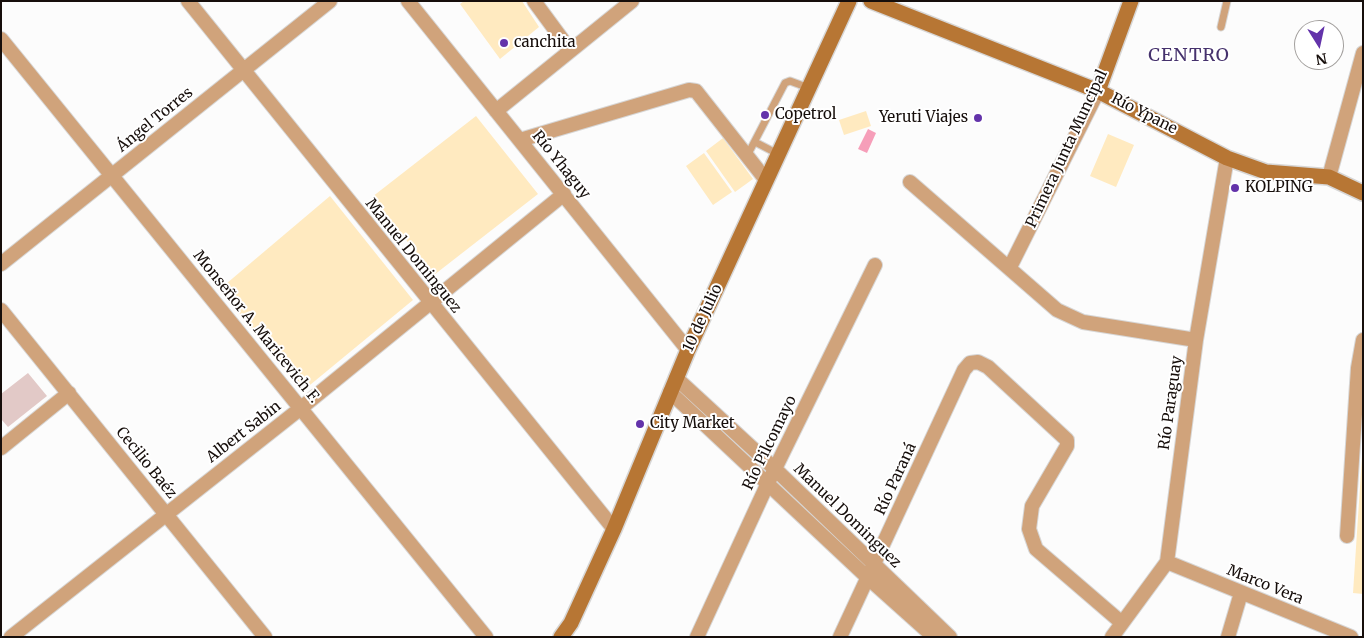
<!DOCTYPE html>
<html>
<head>
<meta charset="utf-8">
<style>
  body { margin:0 }
  #map { position:relative; width:1364px; height:638px; overflow:hidden; background:#fcfcfc; font-family:Merriweather,serif }
  canvas { display:block }
  .frame { position:absolute; inset:0; border:2px solid #160e0b; pointer-events:none }
  .north { position:absolute; left:1294px; top:20px; width:50px; height:50px; box-sizing:border-box; background:#fff; border:1px solid #a29f9d; border-radius:50%; rotate:170deg; font-size:14px; font-weight:700; line-height:20px; text-align:center; color:#160e0b }
  .north::after { content:''; display:block; margin:auto; width:18px; height:22px; background:#6333aa; clip-path:polygon(50% 0,100% 100%,50% 72%,0 100%) }
</style>
</head>
<body>
<div id="map">
<canvas width="1364" height="638"></canvas>
<div class="frame"></div>
<div class="north">N</div>
</div>
<script>
const c = document.querySelector('canvas').getContext('2d');
c.lineJoin = 'round';
function fill(path, color) { c.fillStyle = color; c.fill(path, 'evenodd'); }
const poly = rows => new Path2D(rows.map(r => 'M' + r).join(''));
function stroke(path, color, width, dash) { c.strokeStyle = color; c.lineWidth = width; c.lineCap = dash ? 'butt' : 'round'; c.setLineDash(dash || []); c.stroke(path); }
function label(font, color, halo, rows, align = 'center') {
  c.font = font + ' Merriweather,serif'; c.lineWidth = 4; c.setLineDash([]); c.textBaseline = 'middle'; c.strokeStyle = halo; c.fillStyle = color; for (const [text, x, y, turn = 0] of rows) {
    c.save(); c.translate(x, y); c.rotate((+turn || 0) * Math.PI / 180); c.textAlign = isNaN(turn) ? turn : align; if (halo) c.strokeText(text, 0, 0); c.fillText(text, 0, 0); c.restore();
  }
}
const green = poly([
  [464,1,522,1,539,27,500,59,460,4],
  [866,111,871,126,844,135,839,120],
  [476,116,538,194,434,275,372,197],
  [1108,134,1134,145,1116,187,1090,176],
  [723,138,753,179,735,192,706,151],
  [704,153,732,192,713,205,686,166],
  [330,196,413,300,310,385,296,384,220,289],
  [1363,441,1363,594,1353,593]
]);
const water = poly([
  [868,129,876,133,867,153,858,149]
]);
const building = poly([
  [28,373,47,396,8,427,1,419,1,394]
]);
const lane = poly([
  [1221,27,1227,1],
  [755,142,778,154],
  [747,156,785,83,790,81,809,88]
]);
const street = poly([
  [188,1,614,529],
  [408,1,688,350],
  [534,1,570,50],
  [1,39,486,637],
  [496,111,632,1],
  [520,140,689,90,696,91,766,180],
  [1329,177,1363,53],
  [910,182,1057,310,1083,322,1196,340],
  [1,264,330,1],
  [1010,267,1098,91],
  [1,310,265,637],
  [676,378,776,470,950,637],
  [670,392,867,577,934,637],
  [1,448,69,393],
  [1347,536,1358,368,1363,340],
  [1167,562,1351,637],
  [11,637,301,408,564,194],
  [697,637,768,483,875,265],
  [840,637,964,370,970,363,978,362,988,367,1067,440,1067,446,1032,506,1029,529,1036,549,1122,623],
  [1112,637,1167,562,1196,340,1227,158],
  [1228,637,1241,593]
]);
const secondary = poly([
  [871,1,1098,91,1227,158,1266,172,1329,177,1363,193],
  [1098,91,1131,1],
  [561,637,571,623,614,529,688,350,849,1]
]);
const markers = [
  [504,43,5,"#6333aa"],
  [765,115,5,"#6333aa"],
  [978,118,5,"#6333aa"],
  [1235,188,5,"#6333aa"],
  [640,424,5,"#6333aa"]
];
const poiNames = [
  ["canchita",514,43],
  ["Copetrol",775,115],
  ["Yeruti Viajes",968,118,"right"],
  ["KOLPING",1245,188],
  ["City Market",650,424]
];
const streetNames = [
  ["Río Ypane",1144,114,27],
  ["Ángel Torres",155,120,-39],
  ["Primera Junta Muncipal",1067,149,-65],
  ["Río Yhaguy",561,165,51],
  ["Manuel Dominguez",413,256,51],
  ["10 de Julio",703,318,-65],
  ["Monseñor A. Maricevich F.",256,327,51],
  ["Río Paraguay",1171,403,-82],
  ["Albert Sabin",244,432,-38],
  ["Río Pilcomayo",770,443,-64],
  ["Cecilio Baéz",146,463,51],
  ["Río Paraná",896,479,-65],
  ["Manuel Dominguez",847,516,44],
  ["Marco Vera",1265,585,22]
];
const quarterNames = [
  ["CENTRO",1189,56]
];
fill(green, '#ffeac0');
fill(water, '#f69eb9');
fill(building, '#e2c9c7');
stroke(lane, '#d7d6d5', 9);
stroke(street, '#d7d6d5', 16);
stroke(secondary, '#d7d6d5', 18);
stroke(lane, '#d0a37b', 7);
stroke(street, '#d0a37b', 14);
stroke(secondary, '#b77634', 15);
for (const [x, y, r, color] of markers) { const dot = new Path2D(); dot.arc(x, y, r, 0, 2 * Math.PI); c.fillStyle = color; c.fill(dot); stroke(dot, '#fff', 2); }
label('15px', '#160e0b', '#fff', poiNames, 'left');
label('15px', '#160e0b', '#fff', streetNames);
c.letterSpacing = '1px';
label('18px', '#46326d', '#fff', quarterNames);
c.letterSpacing = '0px';
</script>
</body>
</html>
